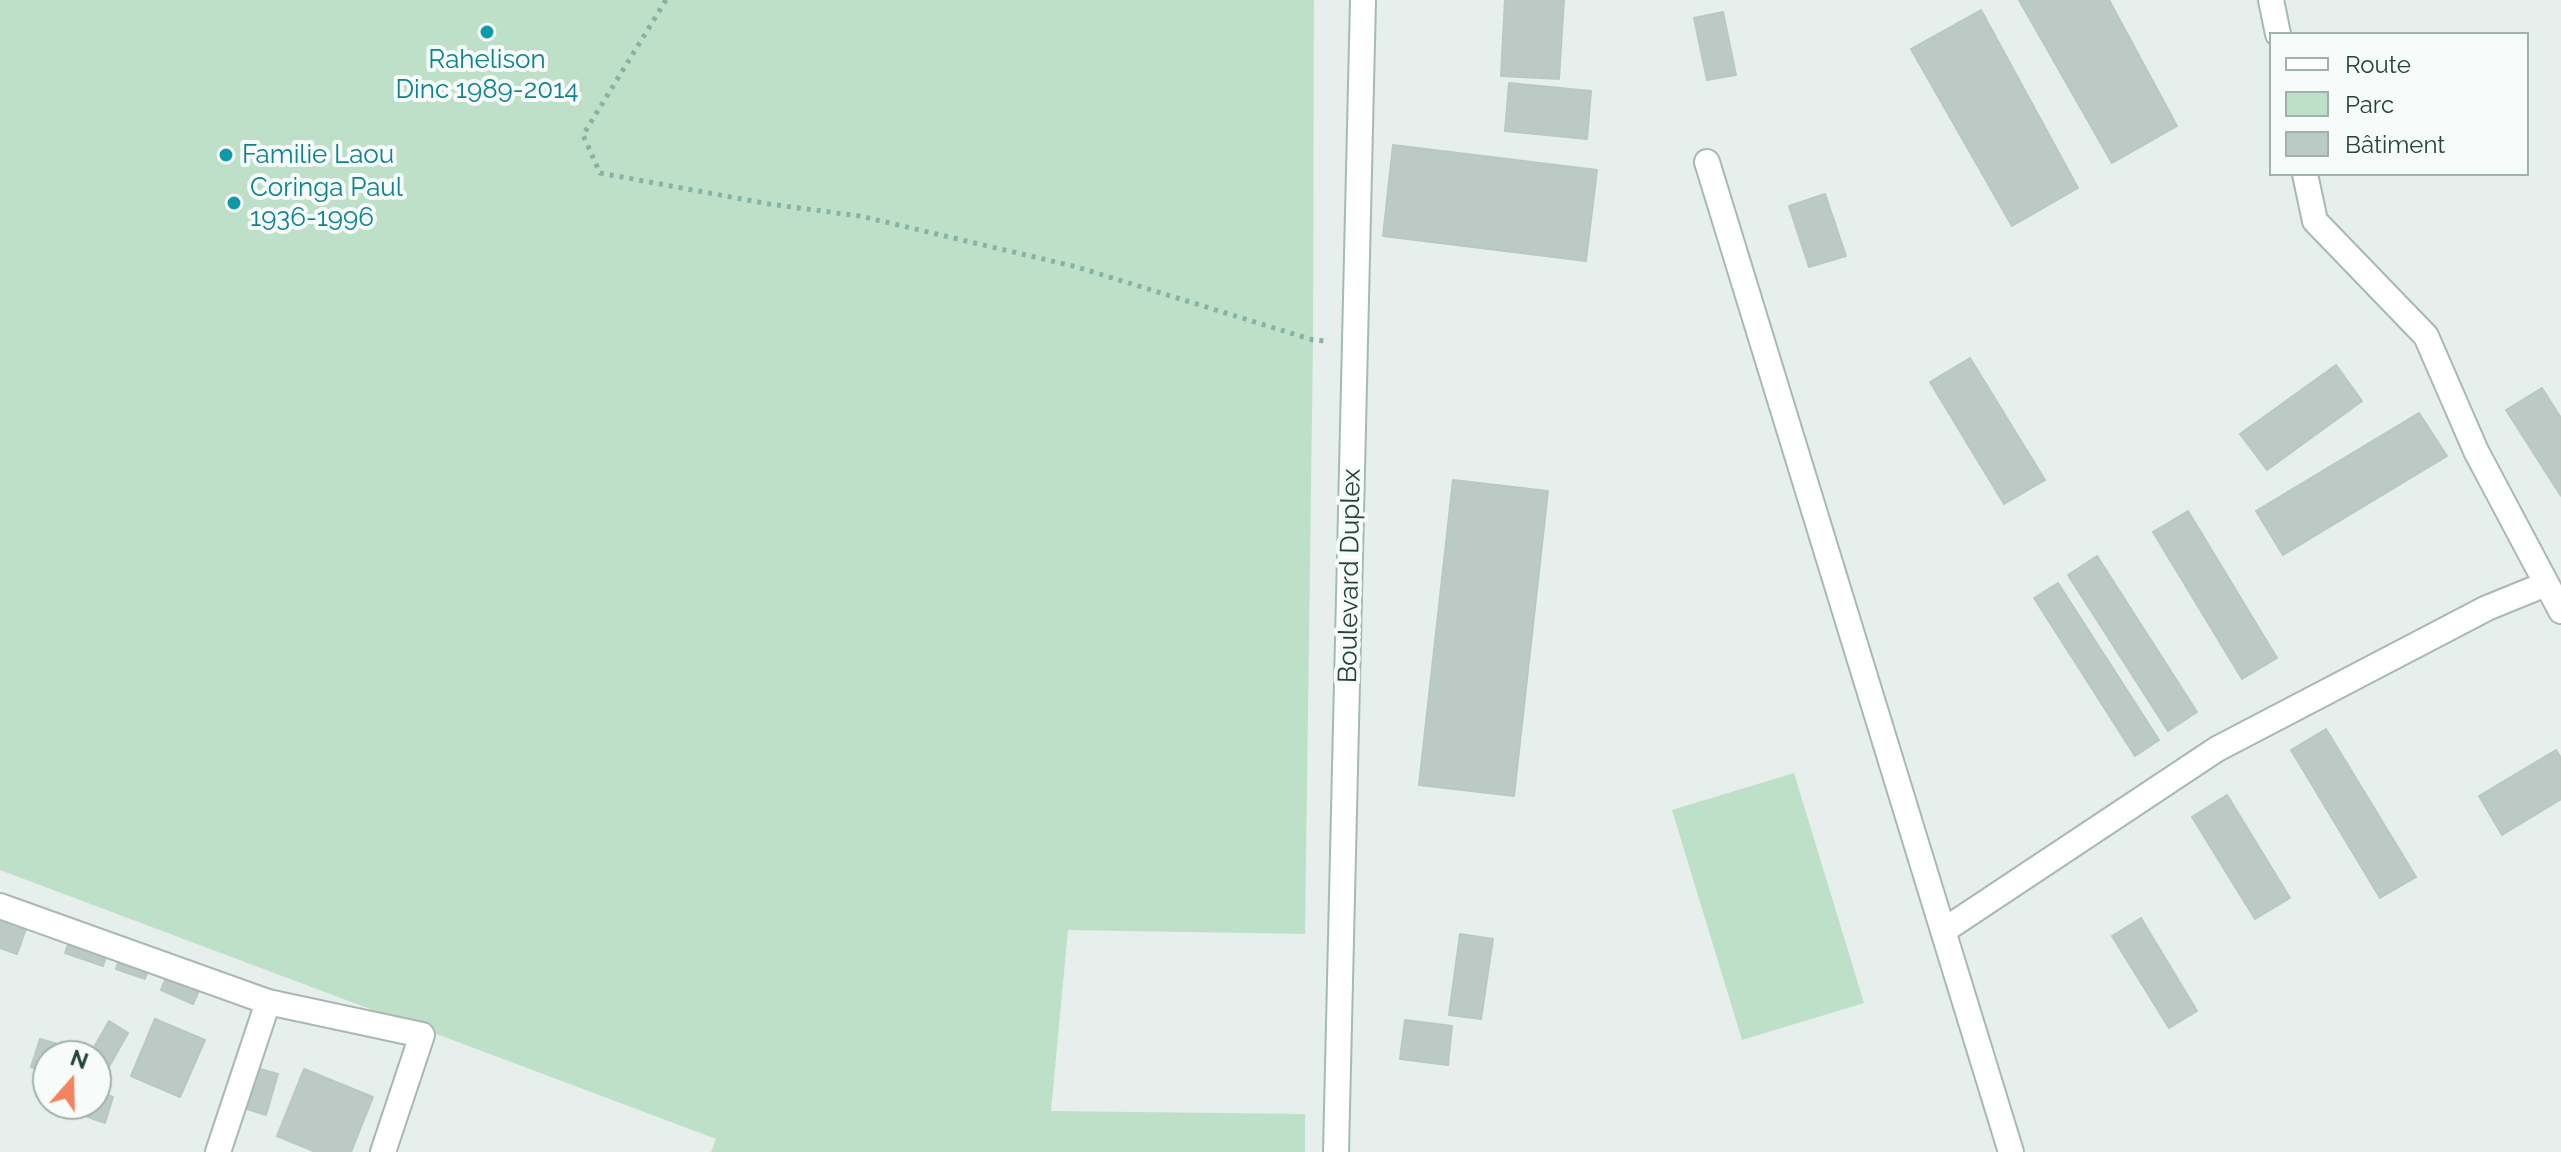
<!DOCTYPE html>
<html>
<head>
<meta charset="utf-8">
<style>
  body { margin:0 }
  #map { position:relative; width:2561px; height:1152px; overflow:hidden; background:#e6efeb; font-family:Raleway,sans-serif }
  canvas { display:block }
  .legend { position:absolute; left:2269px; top:32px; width:260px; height:144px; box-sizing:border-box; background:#f7fbf9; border:2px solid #a3b1ad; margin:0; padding:10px 14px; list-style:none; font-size:24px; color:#24423a }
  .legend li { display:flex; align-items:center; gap:16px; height:40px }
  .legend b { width:40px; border:2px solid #a3b1ad }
  .north { position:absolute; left:32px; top:1040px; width:80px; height:80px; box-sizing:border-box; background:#f7fbf9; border:2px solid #a3b1ad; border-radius:50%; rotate:20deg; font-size:22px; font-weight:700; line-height:32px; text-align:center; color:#24423a }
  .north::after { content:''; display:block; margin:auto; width:28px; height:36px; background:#f4845f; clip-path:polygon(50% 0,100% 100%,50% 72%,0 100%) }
</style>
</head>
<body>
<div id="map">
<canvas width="2561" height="1152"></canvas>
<ul class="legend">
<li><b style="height:10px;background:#fff"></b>Route</li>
<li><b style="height:22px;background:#bfe0c8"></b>Parc</li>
<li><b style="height:22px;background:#bbcac4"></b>Bâtiment</li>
</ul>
<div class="north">N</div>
</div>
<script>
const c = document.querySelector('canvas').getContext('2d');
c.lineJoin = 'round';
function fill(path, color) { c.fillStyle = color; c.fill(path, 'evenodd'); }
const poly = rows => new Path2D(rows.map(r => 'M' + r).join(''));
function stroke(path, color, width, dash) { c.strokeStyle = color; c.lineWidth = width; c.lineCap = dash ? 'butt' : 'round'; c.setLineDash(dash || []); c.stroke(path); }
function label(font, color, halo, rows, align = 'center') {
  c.font = font + ' Raleway,sans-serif'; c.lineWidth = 8; c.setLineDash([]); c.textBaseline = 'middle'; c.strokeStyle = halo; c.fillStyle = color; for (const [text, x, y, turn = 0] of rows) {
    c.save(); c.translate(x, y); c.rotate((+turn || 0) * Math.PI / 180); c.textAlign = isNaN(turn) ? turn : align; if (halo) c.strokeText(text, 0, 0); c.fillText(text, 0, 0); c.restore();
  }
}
const green = poly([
  [0,0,1314,0,1313,340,1305,934,1068,930,1051,1111,1305,1114,1305,1152,711,1152,716,1139,0,870],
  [1794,773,1864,1003,1742,1040,1672,810]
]);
const building = poly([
  [1505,0,1564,0,1559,79,1501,76,1505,0],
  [2019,0,2109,0,2177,126,2112,163,2019,0],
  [1981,10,2078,188,2012,226,1911,49,1981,10],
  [1723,12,1736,75,1707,80,1694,18,1723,12],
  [1509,83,1591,91,1587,139,1505,131,1509,83],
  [1393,145,1597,170,1586,261,1383,236,1393,145],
  [1825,194,1846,256,1809,267,1789,206,1825,194],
  [1970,358,2045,480,2004,504,1930,382,1970,358],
  [2336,365,2362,401,2267,470,2240,434,2336,365],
  [2542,388,2561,418,2561,496,2506,410,2542,388],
  [2419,413,2447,456,2283,555,2256,511,2419,413],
  [1453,480,1548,491,1514,796,1419,785,1453,480],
  [2188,511,2277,658,2242,679,2153,532,2188,511],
  [2097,556,2197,712,2168,731,2068,575,2097,556],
  [2058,583,2159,740,2135,756,2034,598,2058,583],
  [2326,729,2416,877,2380,898,2291,750,2326,729],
  [2556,750,2561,758,2561,799,2502,835,2479,796,2556,750],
  [2227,795,2290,898,2255,919,2192,817,2227,795],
  [0,916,27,926,17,954,0,948,0,916],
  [2141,918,2197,1011,2169,1028,2112,936,2141,918],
  [74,927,112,940,103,966,65,953,74,927],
  [1460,934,1493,939,1481,1019,1449,1015,1460,934],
  [123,948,152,958,145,979,116,969,123,948],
  [168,972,201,986,193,1004,161,990,168,972],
  [155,1019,205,1040,180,1097,131,1076,155,1019],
  [1405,1020,1452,1026,1448,1065,1400,1059,1405,1020],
  [109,1021,128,1033,106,1072,96,1066,96,1056,89,1056,109,1021],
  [40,1039,61,1045,58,1056,48,1056,48,1072,31,1067,40,1039],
  [249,1066,278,1074,266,1115,238,1106,249,1066],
  [304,1069,373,1097,351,1152,316,1152,277,1136,304,1069],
  [96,1091,113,1097,105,1123,51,1104,96,1104,96,1091]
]);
const path = poly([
  [666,0,583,135,600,173,769,204,860,216,1077,267,1313,340,1326,341]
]);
const street = poly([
  [2271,0,2278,34],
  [1707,162,2011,1152],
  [2305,174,2315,221,2426,336,2476,451,2561,611],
  [0,906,268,1002,218,1152],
  [1943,931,2217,749,2487,608,2546,584],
  [268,1002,422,1035,383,1152]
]);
const secondary = poly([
  [1336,1152,1363,0]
]);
const markers = [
  [487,32,8,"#0f9aa8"],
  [226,155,8,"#0f9aa8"],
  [234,203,8,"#0f9aa8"]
];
const cultureNames = [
  ["Rahelison",487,60,"center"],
  ["Dinc 1989-2014",487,90,"center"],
  ["Familie Laou",242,155],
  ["Coringa Paul",250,188],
  ["1936-1996",250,218]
];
const streetNames = [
  ["Boulevard Duplex",1350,576,-89]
];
fill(green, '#bfe0c8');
fill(building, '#bbcac4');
stroke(building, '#b8c9c2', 2);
stroke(street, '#a8b8b2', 28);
stroke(secondary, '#a4bbb3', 28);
stroke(path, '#86b3a5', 5, [4, 6]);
stroke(street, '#fff', 24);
stroke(secondary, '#fff', 24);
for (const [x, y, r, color] of markers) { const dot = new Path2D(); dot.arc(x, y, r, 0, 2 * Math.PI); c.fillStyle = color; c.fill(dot); stroke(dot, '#f7fbf9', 3); }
label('26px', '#0d838f', '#f7fbf9', cultureNames, 'left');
label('26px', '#24423a', '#f7fbf9', streetNames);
</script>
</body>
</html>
